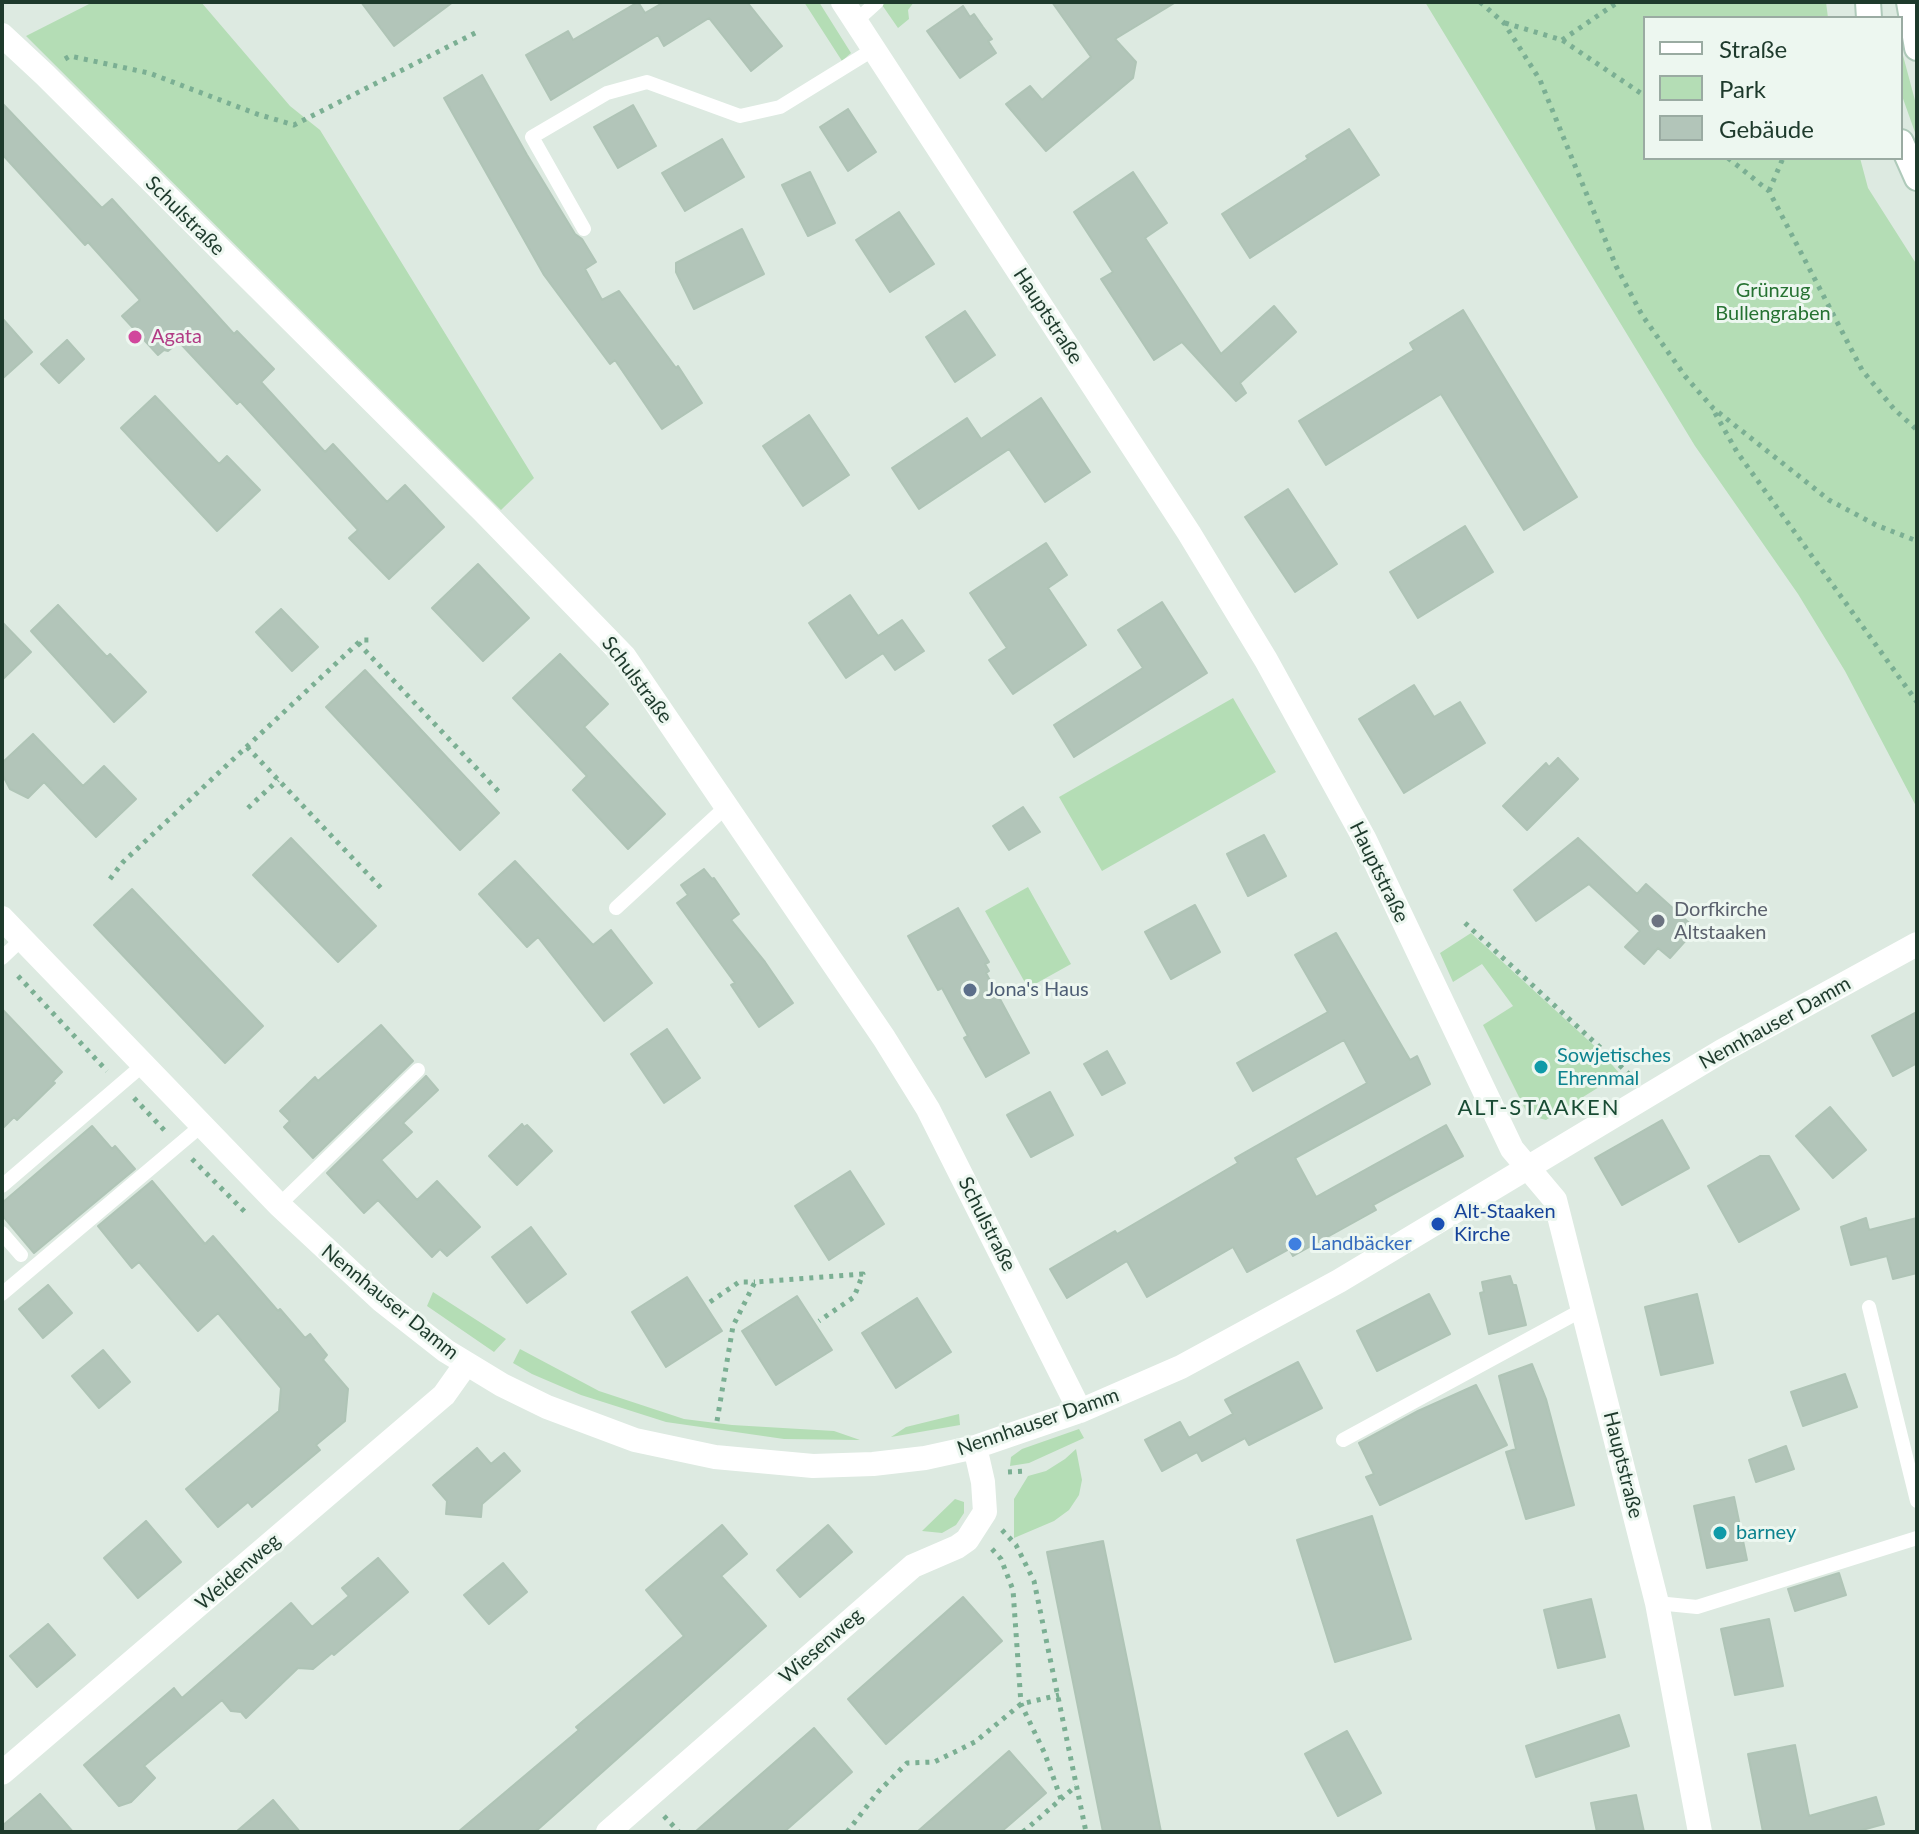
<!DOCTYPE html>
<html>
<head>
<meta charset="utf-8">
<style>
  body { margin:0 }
  #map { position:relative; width:1919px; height:1834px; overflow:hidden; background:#ddeae1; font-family:Lato,sans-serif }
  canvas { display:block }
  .frame { position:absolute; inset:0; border:4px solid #1e3a2c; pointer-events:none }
  .legend { position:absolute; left:1643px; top:16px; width:260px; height:144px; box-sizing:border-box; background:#edf7f0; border:2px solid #9aaba2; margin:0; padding:10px 14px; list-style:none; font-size:24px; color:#1e3a2c }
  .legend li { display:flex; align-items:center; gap:16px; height:40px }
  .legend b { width:40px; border:2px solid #9aaba2 }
</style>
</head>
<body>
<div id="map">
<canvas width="1919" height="1834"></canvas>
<div class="frame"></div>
<ul class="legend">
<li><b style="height:10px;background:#fff"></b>Straße</li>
<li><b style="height:22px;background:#b4ddb5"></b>Park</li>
<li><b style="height:22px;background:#b2c5b9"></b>Gebäude</li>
</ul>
</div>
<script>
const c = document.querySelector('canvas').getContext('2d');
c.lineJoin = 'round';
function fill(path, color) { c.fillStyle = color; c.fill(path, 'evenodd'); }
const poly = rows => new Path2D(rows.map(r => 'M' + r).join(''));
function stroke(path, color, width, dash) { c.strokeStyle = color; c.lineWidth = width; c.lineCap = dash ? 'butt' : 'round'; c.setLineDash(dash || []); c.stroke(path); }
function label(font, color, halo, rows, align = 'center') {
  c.font = font + ' Lato,sans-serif'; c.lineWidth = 6; c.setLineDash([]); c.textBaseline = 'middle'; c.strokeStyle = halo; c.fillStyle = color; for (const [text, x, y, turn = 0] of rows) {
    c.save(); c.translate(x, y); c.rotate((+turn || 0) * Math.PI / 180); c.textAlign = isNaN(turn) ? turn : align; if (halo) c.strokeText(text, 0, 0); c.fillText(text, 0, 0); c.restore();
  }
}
const green = poly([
  [93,2,201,2,290,106,320,130,534,478,501,510,26,36],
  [804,2,819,2,851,53,842,61],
  [880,2,914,2,908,10,909,19,898,28],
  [1425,2,1826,2,1828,18,1645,18,1645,158,1860,158,1868,188,1917,265,1917,808,1845,671,1798,594,1695,446],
  [1901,48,1917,108,1917,138,1901,93],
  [1233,698,1276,772,1102,871,1059,797],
  [1028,887,1071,964,1028,988,985,911],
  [1471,933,1601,1052,1620,1074,1546,1120,1528,1115,1483,1025,1513,1006,1482,964,1453,982,1440,953],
  [433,1292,506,1339,494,1352,427,1306],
  [520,1349,599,1391,684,1419,732,1425,834,1431,860,1440,784,1439,666,1422,581,1395,532,1374,513,1363],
  [959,1414,960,1425,891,1437,906,1427],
  [1079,1429,1084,1438,1029,1463,1010,1466,1011,1457,1022,1449],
  [1076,1449,1082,1480,1079,1495,1069,1510,1054,1521,1014,1538,1014,1499,1025,1481,1028,1476,1046,1471,1065,1459],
  [955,1499,964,1502,964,1513,956,1525,942,1533,922,1531]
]);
const building = poly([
  [361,2,453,2,394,46,361,2],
  [638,2,645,13,664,2,747,2,782,46,751,71,709,18,664,46,658,35,551,100,526,55,568,31,573,40,638,2],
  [1052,2,1176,2,1115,39,1136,62,1133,78,1046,151,1006,104,1030,86,1042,100,1091,57,1052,2],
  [963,6,970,17,974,14,983,27,992,39,988,41,996,53,960,78,927,31,963,6],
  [482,75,527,155,575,234,582,239,596,262,585,269,602,300,619,291,676,368,678,366,702,403,662,429,615,360,610,364,544,275,444,98,482,75],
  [2,103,102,208,112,199,234,334,237,331,274,369,261,382,325,452,333,444,387,502,405,485,444,527,389,579,349,538,358,530,240,401,237,404,179,342,168,351,164,350,158,355,122,316,140,300,88,242,85,245,2,154,2,103],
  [633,105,656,146,618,168,594,127,633,105],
  [848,109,876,152,848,171,820,127,848,109],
  [1349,129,1379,175,1250,258,1222,214,1308,159,1306,156,1349,129],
  [722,139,744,177,685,211,662,173,722,139],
  [810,172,835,223,808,236,782,185,810,172],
  [1133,172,1167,223,1145,238,1221,354,1274,306,1296,332,1240,383,1246,393,1236,401,1182,342,1154,360,1101,279,1113,272,1074,212,1133,172],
  [899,212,934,264,890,292,856,240,899,212],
  [742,229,764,274,694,309,676,272,676,263,742,229],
  [1463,310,1577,497,1524,530,1441,394,1326,465,1299,421,1414,350,1410,343,1463,310],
  [965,311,995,355,955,382,926,337,965,311],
  [2,318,32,352,2,379,2,318],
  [67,340,84,359,59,383,41,364,67,340],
  [155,396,219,464,227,456,260,490,217,531,121,428,155,396],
  [1041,398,1090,472,1045,502,1009,449,919,509,892,468,967,418,981,439,1041,398],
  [809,415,849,475,803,506,763,446,809,415],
  [1288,489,1337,564,1295,592,1245,517,1288,489],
  [1465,526,1493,572,1418,618,1390,572,1465,526],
  [1046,543,1067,575,1048,588,1086,645,1013,694,989,660,1007,648,970,593,1046,543],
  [478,564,529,618,483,661,432,608,478,564],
  [850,595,878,636,902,620,924,651,895,670,883,653,846,678,809,623,850,595],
  [1162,602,1207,673,1074,757,1054,725,1143,668,1118,630,1162,602],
  [58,605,107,657,110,654,146,692,114,722,31,631,58,605],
  [281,609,318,647,292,671,256,632,281,609],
  [2,622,31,652,2,680,2,622],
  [560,654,608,704,584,727,665,814,628,849,573,790,587,776,513,698,560,654],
  [365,670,499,813,460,850,326,707,365,670],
  [1414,685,1434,717,1460,702,1485,743,1404,793,1359,719,1414,685],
  [33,734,83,786,104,766,136,799,96,837,44,782,28,798,10,789,2,774,2,763,33,734],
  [1558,758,1578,779,1527,830,1503,806,1546,763,1549,767,1558,758],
  [1023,807,1040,832,1009,850,993,826,1023,807],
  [1264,835,1286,876,1248,896,1227,854,1264,835],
  [291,838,376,926,338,962,253,875,291,838],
  [1578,838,1637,894,1646,884,1696,929,1670,958,1658,948,1644,964,1625,947,1640,931,1589,884,1536,921,1514,890,1578,838],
  [515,861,593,945,611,930,652,983,604,1021,538,937,527,947,479,894,515,861],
  [704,869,712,879,714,878,739,914,731,920,765,962,793,1003,759,1027,731,985,735,983,677,903,688,895,681,885,704,869],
  [132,889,263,1026,225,1063,94,925,132,889],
  [1195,905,1220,952,1171,979,1145,932,1195,905],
  [958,908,989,962,985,964,989,971,986,973,1029,1053,986,1077,964,1038,968,1036,942,988,938,990,908,936,958,908],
  [1336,933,1410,1060,1417,1056,1430,1084,1295,1158,1316,1197,1446,1125,1463,1156,1373,1205,1376,1210,1293,1256,1289,1249,1247,1272,1233,1247,1147,1297,1127,1261,1067,1298,1050,1269,1115,1231,1117,1234,1238,1163,1235,1158,1367,1083,1344,1040,1253,1091,1237,1063,1328,1012,1295,955,1336,933],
  [2,1009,62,1072,53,1081,55,1083,17,1120,14,1117,2,1129,2,1009],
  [1917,1012,1917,1063,1893,1076,1872,1036,1917,1012],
  [381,1025,413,1061,313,1158,284,1127,290,1121,280,1111,315,1077,318,1081,381,1025],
  [667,1029,700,1078,664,1103,631,1054,667,1029],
  [1107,1051,1125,1083,1102,1095,1084,1064,1107,1051],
  [426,1076,438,1090,403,1123,412,1132,381,1160,417,1200,437,1181,480,1227,447,1256,440,1249,432,1257,378,1200,364,1213,327,1173,426,1076],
  [1050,1092,1073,1135,1031,1157,1007,1115,1050,1092],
  [1830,1107,1866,1150,1833,1178,1796,1136,1830,1107],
  [1662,1120,1689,1168,1622,1205,1595,1158,1662,1120],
  [522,1124,524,1127,527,1125,552,1151,517,1185,489,1156,522,1124],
  [92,1126,112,1149,115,1146,135,1169,34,1253,2,1215,2,1203,92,1126],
  [1760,1156,1769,1156,1799,1209,1739,1242,1708,1186,1760,1156],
  [850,1171,884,1224,829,1260,795,1206,850,1171],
  [152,1181,205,1244,213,1236,278,1311,280,1309,305,1338,310,1334,327,1355,323,1360,348,1389,345,1421,316,1445,320,1450,252,1507,248,1502,218,1527,186,1489,279,1411,281,1388,218,1313,198,1331,139,1262,132,1268,98,1226,152,1181],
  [1866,1218,1869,1230,1917,1218,1917,1273,1893,1279,1887,1256,1851,1265,1841,1227,1866,1218],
  [531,1227,566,1274,527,1303,492,1257,531,1227],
  [1510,1276,1513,1285,1516,1285,1526,1325,1489,1334,1480,1293,1484,1292,1482,1282,1510,1276],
  [687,1277,722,1331,666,1367,632,1312,687,1277],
  [48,1285,72,1313,43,1338,19,1309,48,1285],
  [1429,1294,1450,1334,1377,1371,1357,1331,1429,1294],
  [1697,1294,1713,1363,1661,1375,1645,1307,1697,1294],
  [797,1296,832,1350,776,1385,742,1331,797,1296],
  [917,1298,951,1352,896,1388,862,1333,917,1298],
  [103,1350,130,1382,99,1408,72,1376,103,1350],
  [1298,1362,1322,1408,1249,1445,1245,1438,1202,1461,1197,1452,1162,1471,1145,1440,1180,1422,1189,1438,1233,1414,1225,1400,1298,1362],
  [1532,1364,1546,1399,1574,1505,1526,1519,1506,1452,1516,1449,1499,1376,1532,1364],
  [1845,1374,1857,1407,1803,1426,1791,1392,1845,1374],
  [1476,1385,1507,1445,1380,1505,1366,1477,1374,1474,1359,1443,1418,1411,1476,1385],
  [1786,1446,1794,1469,1756,1482,1749,1460,1786,1446],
  [477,1448,491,1464,504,1453,520,1471,482,1504,481,1517,446,1514,447,1501,433,1485,477,1448],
  [1734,1497,1747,1560,1707,1568,1694,1506,1734,1497],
  [1372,1516,1411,1639,1335,1662,1297,1540,1372,1516],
  [146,1521,181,1562,138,1598,104,1558,146,1521],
  [722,1525,747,1554,721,1576,766,1626,535,1832,458,1832,579,1730,576,1727,684,1636,646,1590,722,1525],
  [828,1525,852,1552,800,1597,777,1570,828,1525],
  [1103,1541,1134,1694,1161,1832,1103,1832,1047,1552,1103,1541],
  [378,1558,408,1592,334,1655,332,1653,313,1669,298,1668,246,1718,241,1712,231,1711,222,1700,144,1766,155,1778,131,1802,119,1806,84,1765,174,1688,182,1698,291,1603,312,1627,349,1596,342,1588,378,1558],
  [503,1563,527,1592,489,1624,464,1595,503,1563],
  [1839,1573,1846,1595,1795,1611,1788,1589,1839,1573],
  [963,1597,1002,1641,886,1744,848,1699,963,1597],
  [1591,1599,1605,1657,1558,1668,1544,1610,1591,1599],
  [1769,1619,1783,1686,1735,1695,1721,1629,1769,1619],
  [48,1624,75,1655,37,1687,10,1656,48,1624],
  [1619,1715,1629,1746,1536,1777,1526,1746,1619,1715],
  [814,1728,852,1772,784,1832,695,1832,814,1728],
  [1347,1731,1381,1793,1338,1816,1305,1754,1347,1731],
  [1795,1745,1809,1816,1876,1797,1884,1824,1855,1832,1763,1832,1748,1754,1795,1745],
  [1009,1751,1046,1793,1001,1832,917,1832,1009,1751],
  [40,1794,73,1832,2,1832,2,1826,40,1794],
  [1636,1795,1644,1832,1597,1832,1591,1803,1636,1795],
  [273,1800,300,1832,236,1832,273,1800]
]);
const path = poly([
  [1480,2,1504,23,1540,80,1616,266,1642,315,1685,376,1713,408,1829,500,1876,525,1917,541],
  [1505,23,1562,40,1645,96],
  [1562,40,1618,2],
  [65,59,70,56,149,73,257,114,294,125,477,32],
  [1728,158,1769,191,1862,370,1894,409,1917,430],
  [1769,191,1783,158],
  [1715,413,1737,452,1917,702],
  [358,643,499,792],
  [247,747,381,888],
  [248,808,278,780],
  [110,879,123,862,358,643,362,640,372,640],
  [1465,923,1630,1075],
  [18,976,107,1071],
  [134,1098,165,1131],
  [192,1159,247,1214],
  [710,1302,739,1282,755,1282],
  [717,1421,733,1326,755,1282,863,1274,854,1297,819,1321],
  [1008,1472,1026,1471],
  [1002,1530,1016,1545,1034,1581,1086,1832],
  [992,1549,1001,1559,1013,1590,1021,1704,1045,1754,1061,1799],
  [664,1816,679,1832],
  [847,1832,878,1792,907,1763,934,1762,975,1742,1021,1704,1059,1695],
  [1023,1832,1076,1786]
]);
const lane = poly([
  [856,21,877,2],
  [584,229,532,137,607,93,647,82,740,116,780,107,874,49],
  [616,908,727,806],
  [2,958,22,939],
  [2,1186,143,1065],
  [279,1205,418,1070],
  [2,1233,21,1255],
  [2,1294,201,1126],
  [1869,1307,1917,1501],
  [1343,1440,1584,1309],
  [1657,1603,1697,1607,1917,1538]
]);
const street = poly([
  [843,2,1189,533,1266,660,1364,838,1512,1149,1555,1200,1657,1603,1700,1832],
  [2,35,45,75,484,512,624,656,884,1038,928,1109,1080,1411],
  [2,918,279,1205,381,1300,446,1351,502,1385,547,1407,635,1440,715,1457,813,1466,873,1464,925,1458,975,1447,1080,1411,1181,1367,1339,1281,1722,1051,1917,944],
  [2,1773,444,1395,466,1364],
  [608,1832,913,1566,957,1547,967,1540,985,1512,983,1482,975,1447]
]);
const secondary = poly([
  [1868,2,1869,18],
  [1909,2,1917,48],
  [1901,142,1917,178]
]);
const markers = [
  [135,337,8,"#d1479c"],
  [1658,921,8,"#6b7280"],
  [970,990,8,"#5c6f8a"],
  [1541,1067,8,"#0f9aa8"],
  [1438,1224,8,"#1a4fb4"],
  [1295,1244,8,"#3f7fe0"],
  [1720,1533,8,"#0f9aa8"]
];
const streetNames = [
  ["Schulstraße",185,216,45],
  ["Hauptstraße",1048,316,57],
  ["Schulstraße",637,680,53],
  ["Hauptstraße",1379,872,64],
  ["Nennhauser Damm",1775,1023,-29],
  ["Schulstraße",987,1224,63],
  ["Nennhauser Damm",390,1302,39],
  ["Nennhauser Damm",1038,1422,-19],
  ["Hauptstraße",1623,1465,76],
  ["Weidenweg",238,1572,-41],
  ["Wiesenweg",821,1646,-41]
];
const parkNames = [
  ["Grünzug",1773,291],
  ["Bullengraben",1773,314]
];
const hotelNames = [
  ["Agata",151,337]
];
const worshipNames = [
  ["Dorfkirche",1674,910],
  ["Altstaaken",1674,933]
];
const serviceNames = [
  ["Jona's Haus",986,990]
];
const cultureNames = [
  ["Sowjetisches",1557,1056],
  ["Ehrenmal",1557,1079],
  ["barney",1736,1533]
];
const transitNames = [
  ["Alt-Staaken",1454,1212],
  ["Kirche",1454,1235]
];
const shopNames = [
  ["Landbäcker",1311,1244]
];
const neighbourhoodNames = [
  ["ALT-STAAKEN",1539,1108]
];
fill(green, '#b4ddb5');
fill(building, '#b2c5b9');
stroke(building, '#afc4b6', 2);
stroke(secondary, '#afcaba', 28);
stroke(path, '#7baf93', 5, [4, 6]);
stroke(lane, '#fff', 14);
stroke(street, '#fff', 24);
stroke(secondary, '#fff', 24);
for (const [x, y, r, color] of markers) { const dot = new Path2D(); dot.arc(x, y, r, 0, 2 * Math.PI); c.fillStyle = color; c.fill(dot); stroke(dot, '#edf7f0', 3); }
label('20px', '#1e3a2c', '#edf7f0', streetNames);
label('20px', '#267232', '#edf7f0', parkNames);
label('20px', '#b23c85', '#edf7f0', hotelNames, 'left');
label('20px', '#5b616d', '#edf7f0', worshipNames, 'left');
label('20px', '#4e5e75', '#edf7f0', serviceNames, 'left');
label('20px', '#0d838f', '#edf7f0', cultureNames, 'left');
label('20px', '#164399', '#edf7f0', transitNames, 'left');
label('20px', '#366cbe', '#edf7f0', shopNames, 'left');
c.letterSpacing = '2px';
label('22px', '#194c34', '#edf7f0', neighbourhoodNames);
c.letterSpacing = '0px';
</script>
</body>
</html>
